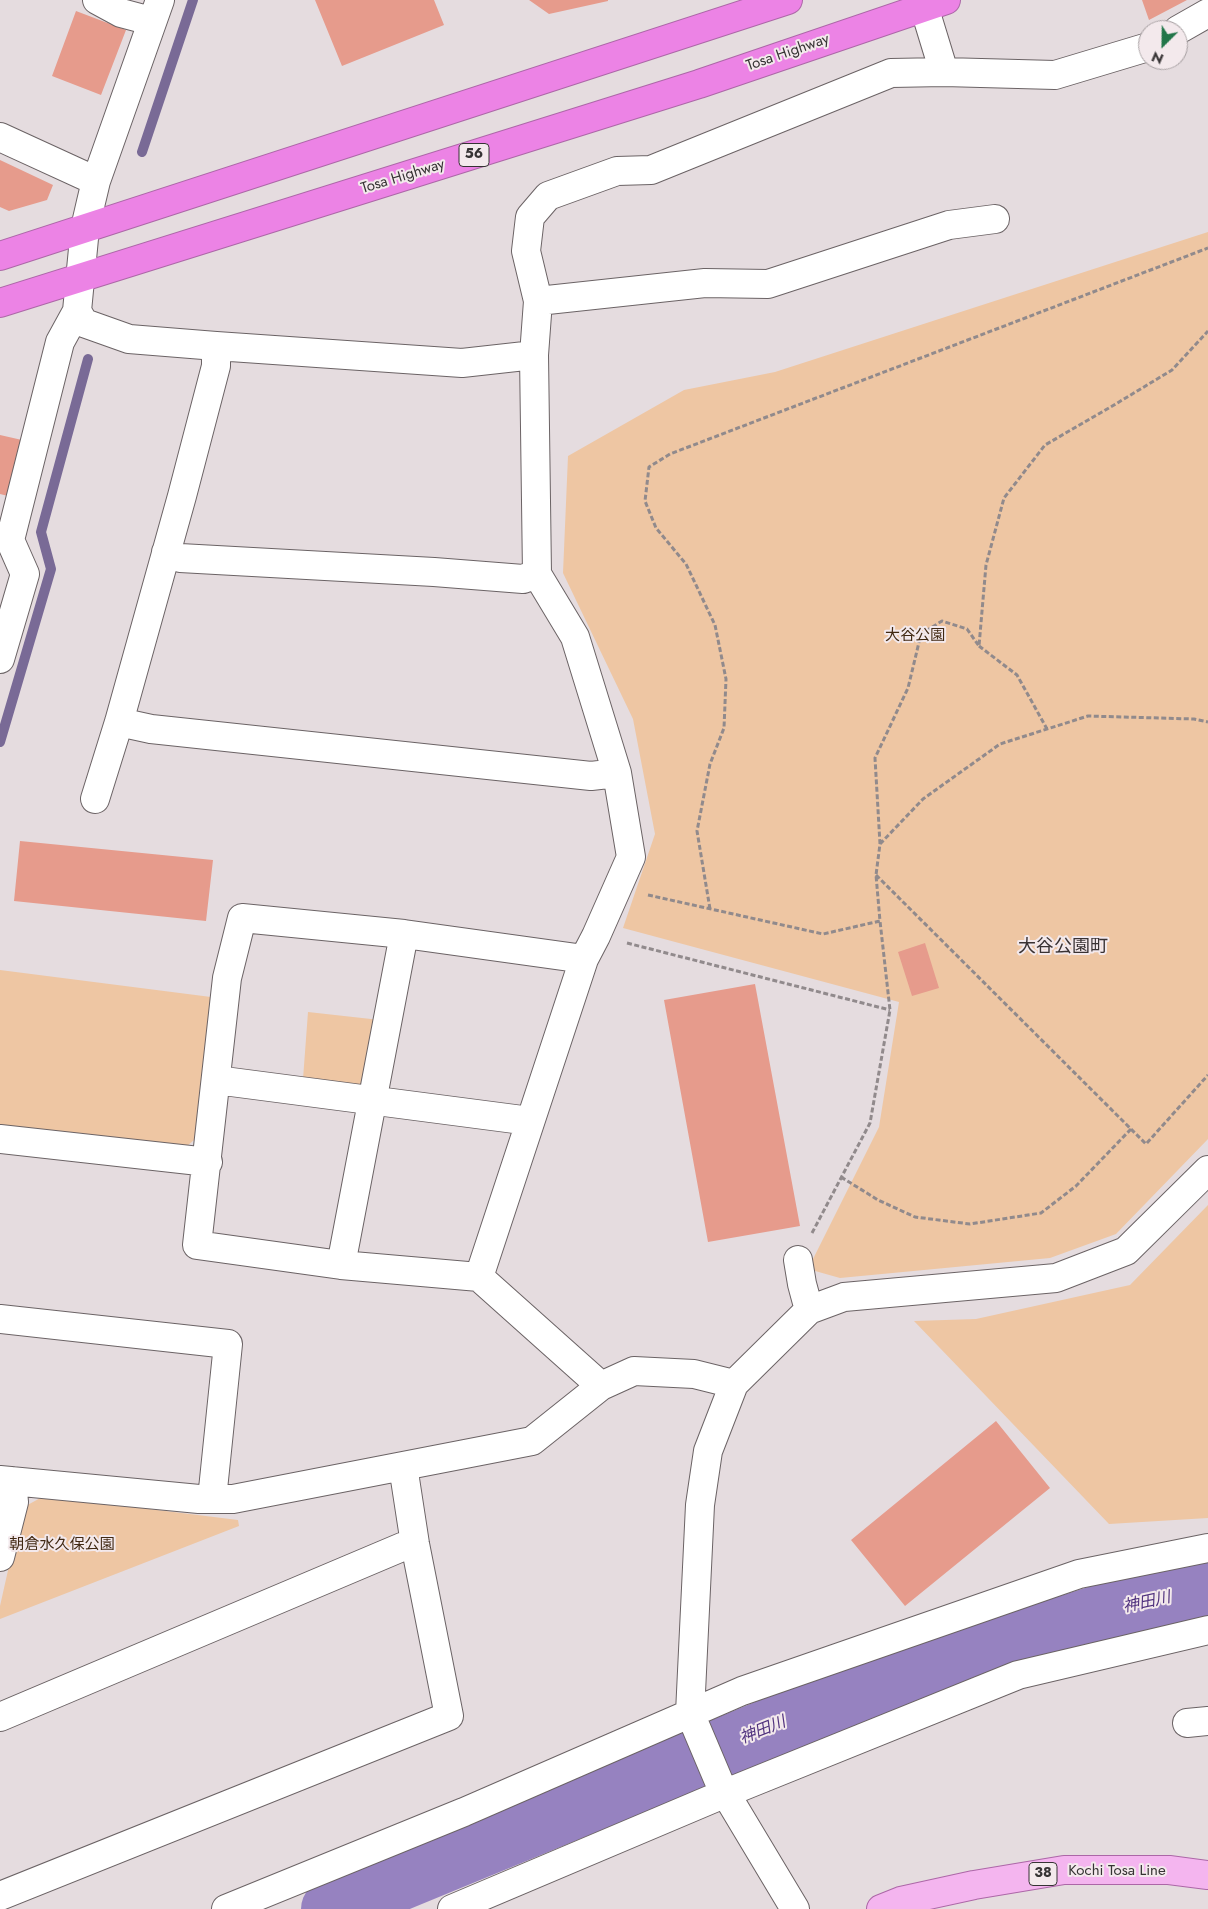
<!DOCTYPE html>
<html>
<head>
<meta charset="utf-8">
<style>
  body { margin:0 }
  #map { position:relative; width:1208px; height:1909px; overflow:hidden; background:#e5dcdf; font-family:Jost,sans-serif }
  canvas { display:block }
  .north { position:absolute; left:1138px; top:20px; width:50px; height:50px; box-sizing:border-box; background:#f3e9ec; border:1px solid #a7a0a2; border-radius:50%; rotate:203deg; font-size:14px; font-weight:700; line-height:20px; text-align:center; color:#363334 }
  .north::after { content:''; display:block; margin:auto; width:18px; height:22px; background:#217649; clip-path:polygon(50% 0,100% 100%,50% 72%,0 100%) }
</style>
</head>
<body>
<div id="map">
<canvas width="1208" height="1909"></canvas>
<div class="north">N</div>
</div>
<script>
const c = document.querySelector('canvas').getContext('2d');
c.lineJoin = 'round';
function fill(path, color) { c.fillStyle = color; c.fill(path, 'evenodd'); }
const poly = rows => new Path2D(rows.map(r => 'M' + r).join(''));
function stroke(path, color, width, dash) { c.strokeStyle = color; c.lineWidth = width; c.lineCap = dash ? 'butt' : 'round'; c.setLineDash(dash || []); c.stroke(path); }
function label(font, color, halo, rows, align = 'center') {
  c.font = font + ' Jost,"Noto Sans JP",sans-serif'; c.lineWidth = 4; c.setLineDash([]); c.textBaseline = 'middle'; c.strokeStyle = halo; c.fillStyle = color; for (const [text, x, y, turn = 0] of rows) {
    c.save(); c.translate(x, y); c.rotate((+turn || 0) * Math.PI / 180); c.textAlign = isNaN(turn) ? turn : align; if (halo) c.strokeText(text, 0, 0); c.fillText(text, 0, 0); c.restore();
  }
}
const green = poly([
  [1208,232,1208,1139,1116,1234,1050,1258,840,1278,808,1269,879,1127,899,1002,623,928,655,834,633,719,563,573,568,456,684,390,775,372],
  [0,970,211,997,200,1135,187,1146,0,1126],
  [308,1012,380,1020,367,1088,303,1079],
  [1208,1205,1208,1518,1109,1524,914,1321,976,1319,1130,1285],
  [44,1496,238,1520,239,1526,0,1619,0,1606,22,1508]
]);
const stream = poly([
  [142,152,193,0],
  [0,742,51,569,41,532,88,359]
]);
const river = poly([
  [331,1909,858,1692,1130,1605,1208,1590]
]);
const building = poly([
  [315,0,434,0,444,25,342,66],
  [529,0,608,0,608,1,549,14],
  [1142,0,1187,0,1149,20],
  [76,11,126,30,101,95,52,76],
  [0,160,53,185,47,200,9,211,0,207],
  [0,435,22,440,8,496,0,494],
  [20,841,213,860,206,921,14,901],
  [925,943,939,988,912,996,898,952],
  [755,984,800,1226,708,1242,664,1000],
  [996,1421,1050,1488,905,1606,851,1540]
]);
const path = poly([
  [979,646,1017,675,1047,729],
  [880,844,923,799,1000,744,1088,716,1194,719,1208,722],
  [876,875,1146,1144,1208,1075],
  [648,895,823,934,880,921,876,875,880,844,875,758,908,688,921,634,942,621,967,629,979,646,986,565,1004,498,1045,445,1114,405,1172,370,1208,331],
  [710,909,697,831,710,764,724,728,726,679,715,625,686,564,656,528,645,501,649,467,670,454,1208,248],
  [627,943,890,1010],
  [841,1177,878,1200,915,1217,970,1224,1041,1213,1076,1186,1131,1129],
  [812,1233,870,1123,890,1010,880,921]
]);
const street = poly([
  [97,0,121,13,151,21],
  [160,0,96,181,91,202,85,228,77,311,84,323,129,339,216,346,462,363,534,355],
  [1178,30,1208,13],
  [944,72,1055,75,1148,47],
  [0,137,96,181],
  [538,301,705,283,768,284,949,225,995,219],
  [166,552,180,558,434,572,523,579,537,574],
  [0,659,25,574,10,540,60,342,77,311],
  [119,722,151,729,591,776,617,773],
  [95,799,119,722,182,496,216,366,216,346],
  [584,959,404,934,242,918,227,978,197,1245,341,1265,479,1277,601,1386],
  [216,1080,530,1121],
  [0,1139,208,1162],
  [798,1260,802,1284,809,1310],
  [341,1265,404,934],
  [479,1277,584,959,596,936,631,857,617,773,575,637,537,574,534,355,538,301,526,251,530,217,548,196,617,171,651,170,891,73,944,72,922,0],
  [0,1319,228,1344,212,1499],
  [0,1480,199,1499,233,1499,532,1441,601,1386,634,1371,694,1374,734,1384],
  [0,1557,14,1502,12,1481],
  [0,1717,402,1547,415,1544],
  [1187,1723,1208,1721],
  [0,1896,449,1716,415,1544,403,1466],
  [226,1909,464,1812,742,1691,1079,1574,1208,1548],
  [452,1909,726,1793,1018,1675,1208,1630],
  [795,1909,720,1784,690,1713,700,1505,708,1451,734,1384,809,1310,844,1297,1056,1278,1126,1251,1208,1170]
]);
const primary = poly([
  [881,1909,901,1901,974,1885,1064,1870,1169,1870,1208,1875]
]);
const highway = poly([
  [0,256,788,0],
  [0,303,699,84,946,0]
]);
const shields = [
  [474,155,30],
  [1043,1874,28]
];
const shieldNames = [
  ["56",474,155],
  ["38",1043,1874]
];
const streetNames = [
  ["Tosa Highway",788,53,-19],
  ["Tosa Highway",403,177,-17],
  ["Kochi Tosa Line",1117,1871]
];
const parkNames = [
  ["大谷公園",915,636],
  ["朝倉水久保公園",62,1545]
];
const waterNames = [
  ["神田川",1147,1603,-12],
  ["神田川",763,1731,-22]
];
const quarterNames = [
  ["大谷公園町",1063,948]
];
fill(green, '#eec6a3');
stroke(stream, '#796a96', 10);
stroke(river, '#9682c0', 60);
fill(building, '#e69b8c');
stroke(street, '#6b6365', 30);
stroke(primary, '#ac67a7', 30);
stroke(highway, '#ac67a7', 30);
stroke(path, '#918a8c', 3, [5, 2.5]);
stroke(street, '#fff', 28);
stroke(primary, '#f4b5ef', 28);
stroke(highway, '#ec83e5', 28);
for (const [x, y, w] of shields) { const box = new Path2D(); box.roundRect(x - w / 2, y - 11.5, w, 23, 4); c.fillStyle = '#f3e9ec'; c.fill(box); stroke(box, '#363334', 1); }
label('bold 14px', '#363334', null, shieldNames);
label('15px', '#363334', '#f3e9ec', streetNames);
label('15px', '#412913', '#f3e9ec', parkNames);
label('italic 16px', '#50327e', '#f3e9ec', waterNames);
label('18px', '#393233', '#f3e9ec', quarterNames);
</script>
</body>
</html>
